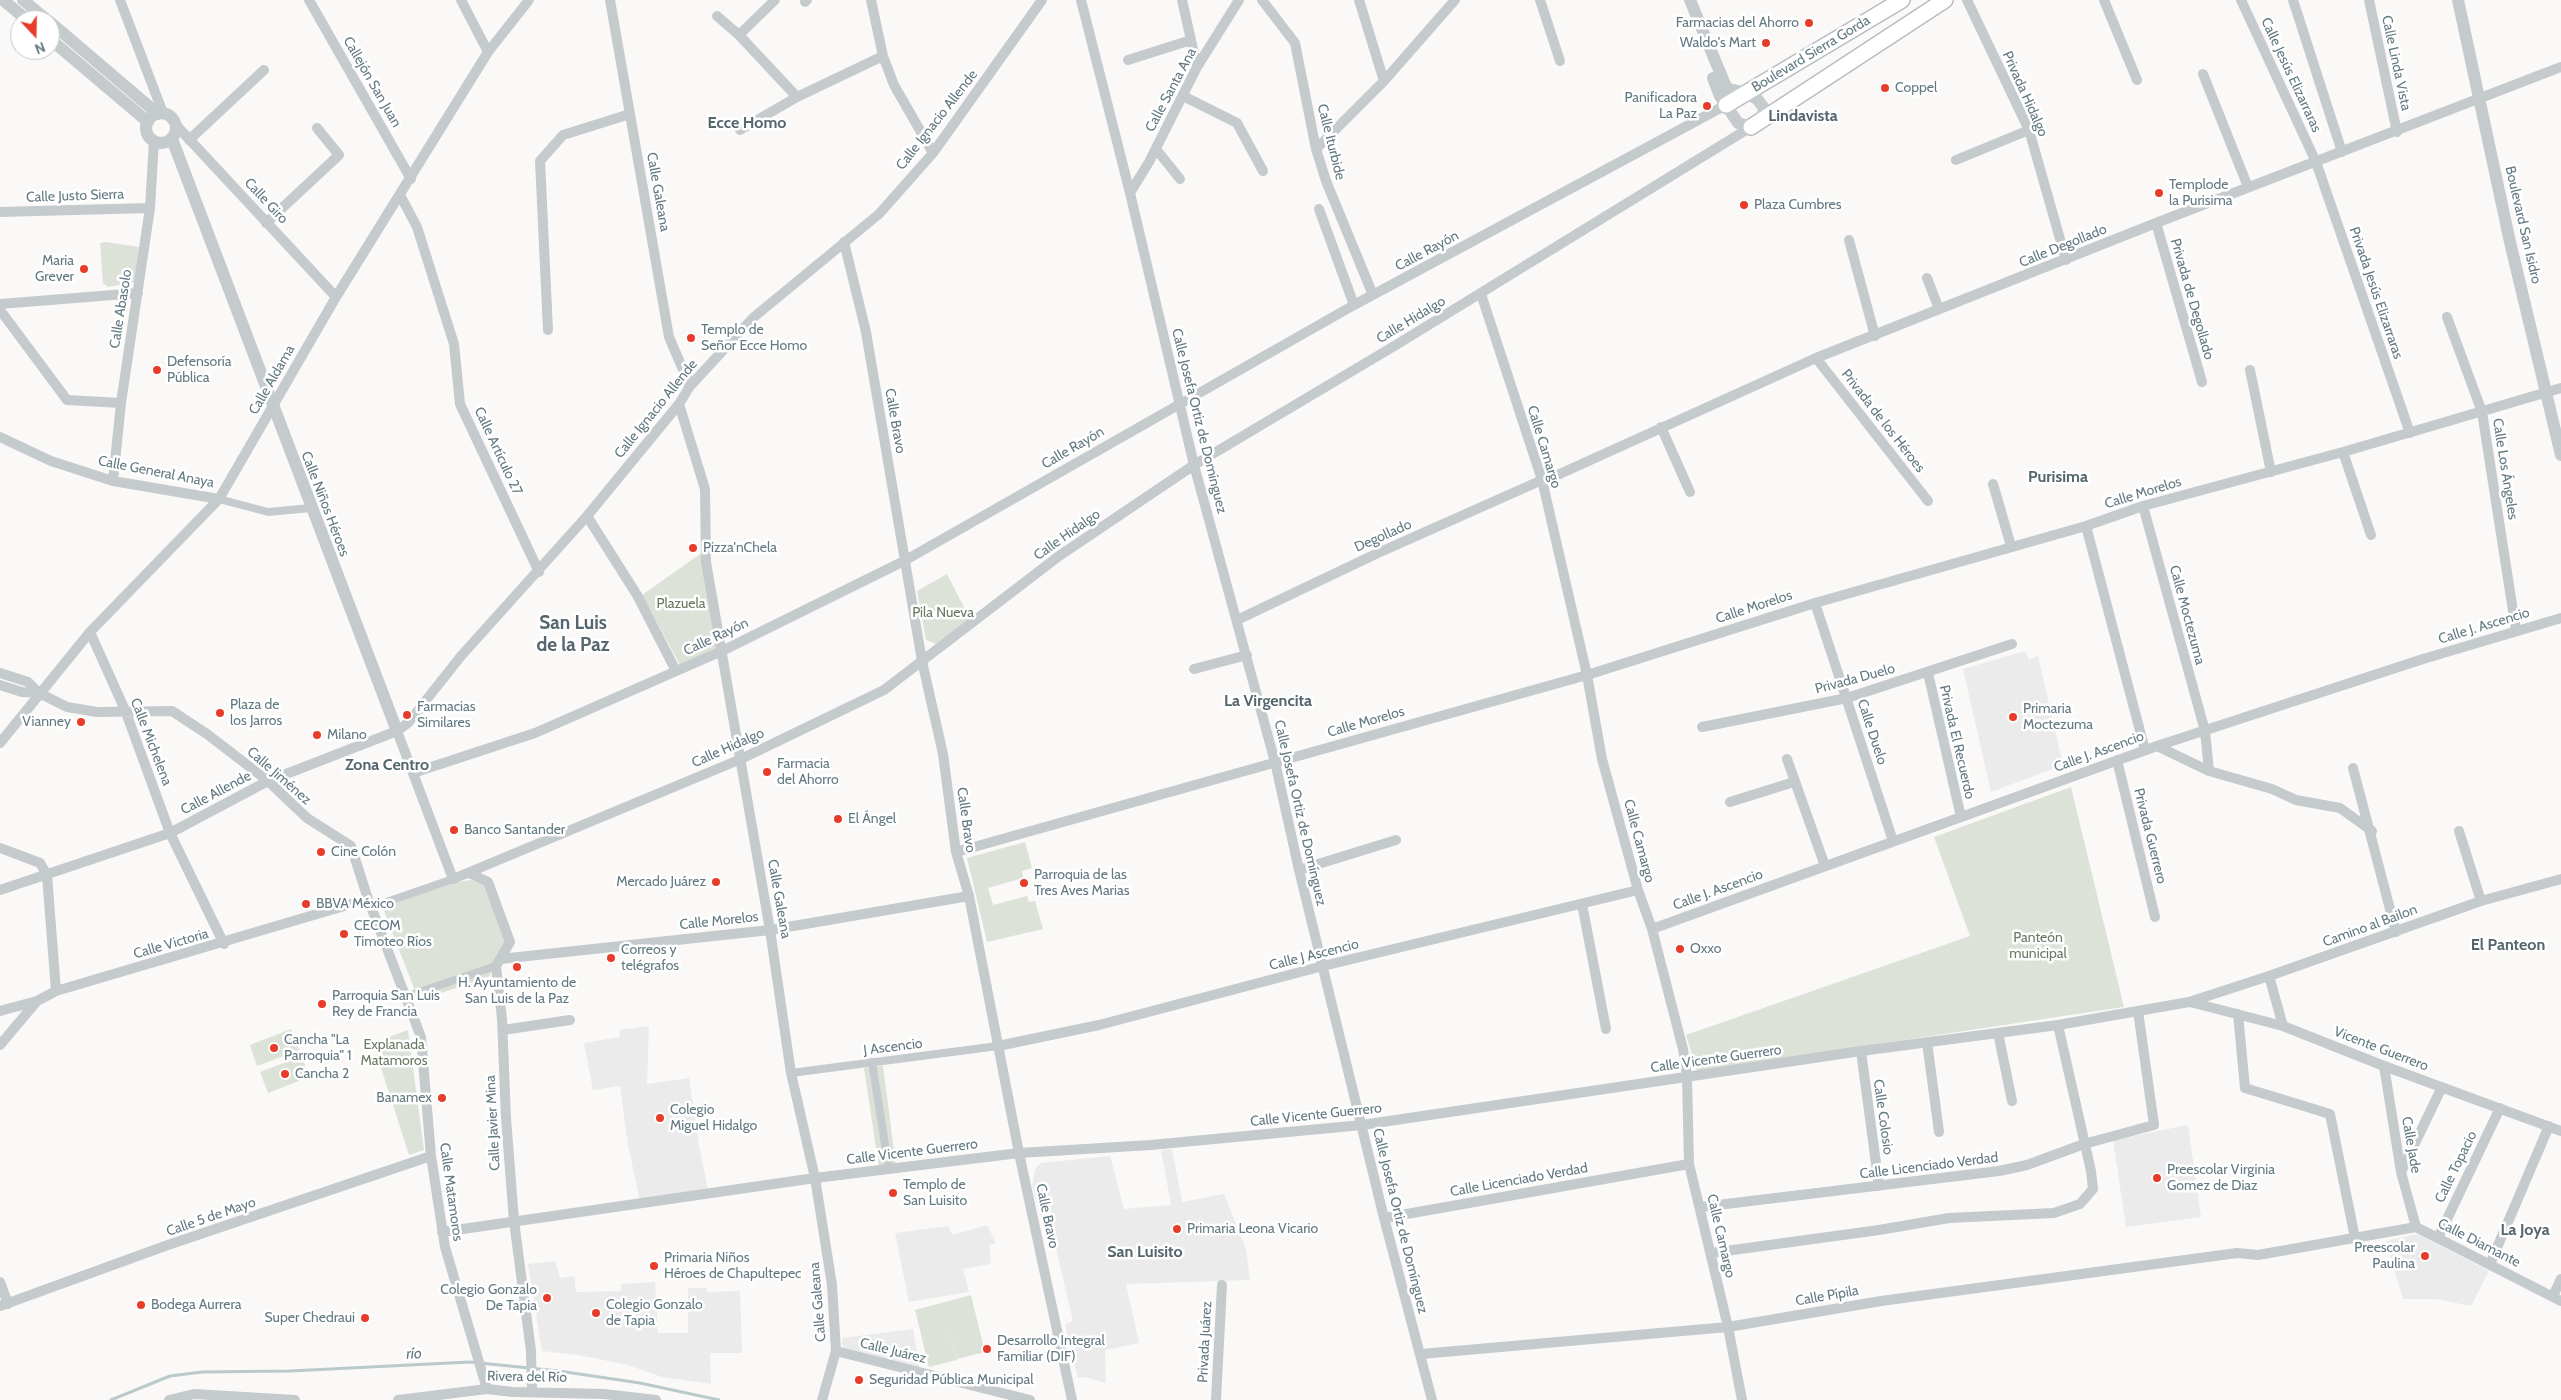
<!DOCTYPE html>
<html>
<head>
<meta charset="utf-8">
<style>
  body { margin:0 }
  #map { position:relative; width:2561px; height:1400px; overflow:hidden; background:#faf9f7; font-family:Cabin,sans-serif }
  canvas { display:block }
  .north { position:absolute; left:10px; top:10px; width:50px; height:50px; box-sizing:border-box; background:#fff; border:1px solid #c1cacd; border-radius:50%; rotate:159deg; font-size:14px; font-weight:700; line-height:20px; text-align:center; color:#647a83 }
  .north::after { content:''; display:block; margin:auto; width:18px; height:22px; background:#e73c2a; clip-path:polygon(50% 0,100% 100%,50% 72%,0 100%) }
</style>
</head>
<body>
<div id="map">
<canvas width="2561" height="1400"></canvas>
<div class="north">N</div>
</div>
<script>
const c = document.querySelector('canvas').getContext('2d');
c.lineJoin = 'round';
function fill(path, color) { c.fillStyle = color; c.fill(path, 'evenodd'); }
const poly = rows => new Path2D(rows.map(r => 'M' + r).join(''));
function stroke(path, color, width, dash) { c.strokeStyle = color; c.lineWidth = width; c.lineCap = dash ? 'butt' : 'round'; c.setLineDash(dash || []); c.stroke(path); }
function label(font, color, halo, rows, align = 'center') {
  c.font = font + ' Cabin,sans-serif'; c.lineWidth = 5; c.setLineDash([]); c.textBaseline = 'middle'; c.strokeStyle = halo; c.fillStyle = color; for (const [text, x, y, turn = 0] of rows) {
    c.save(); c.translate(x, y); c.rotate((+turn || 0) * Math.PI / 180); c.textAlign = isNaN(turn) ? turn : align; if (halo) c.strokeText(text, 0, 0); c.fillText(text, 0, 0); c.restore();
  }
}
const built = poly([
  [2025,651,2029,660,2038,656,2063,765,1991,792,1963,669],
  [649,1026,647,1084,689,1078,700,1151,708,1189,640,1201,628,1145,620,1086,593,1090,584,1043,620,1037,619,1030],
  [2188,1125,2201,1217,2126,1227,2113,1140],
  [1172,1149,1182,1202,1224,1194,1246,1249,1250,1280,1126,1284,1139,1343,1105,1350,1106,1383,1085,1377,1078,1378,1065,1324,1073,1321,1048,1214,1040,1215,1032,1186,1035,1169,1041,1163,1110,1156,1124,1209,1171,1205,1161,1150],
  [987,1225,996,1243,989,1245,991,1264,963,1269,969,1292,909,1302,895,1233,948,1226,953,1235],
  [2418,1234,2489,1271,2471,1306,2436,1299,2403,1299,2386,1241],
  [555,1261,560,1278,574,1276,576,1292,621,1291,621,1284,655,1282,658,1333,688,1333,688,1288,707,1288,707,1292,740,1291,742,1353,710,1353,711,1384,662,1377,628,1365,578,1355,542,1351,528,1264],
  [913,1329,920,1370,843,1351,842,1338]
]);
const green = poly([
  [106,242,139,247,136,282,108,287,103,283,100,243],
  [703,552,719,650,680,665,642,595],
  [947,574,970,619,936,644,926,640,917,591],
  [2071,787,2124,1007,1697,1071,1686,1035,1970,936,1934,837],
  [1025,842,1032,868,1022,871,1023,878,988,888,993,905,1027,896,1029,902,1035,901,1043,929,987,942,967,858],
  [448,877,457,882,471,880,488,887,507,941,495,960,490,976,419,1001,380,901],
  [291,1029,299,1050,257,1066,250,1045],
  [408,1030,424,1150,409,1155,373,1043],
  [302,1056,309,1077,268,1093,260,1072],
  [883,1066,896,1166,879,1168,864,1068],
  [971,1295,985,1352,957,1359,945,1312,957,1360,929,1367,915,1310]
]);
const stream = poly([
  [111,1400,170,1376,202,1372,290,1371,470,1362,559,1371,640,1383,719,1400]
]);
const pedestrian = poly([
  [219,499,268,512,311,508],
  [372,907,453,879],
  [405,997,496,966],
  [872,1062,889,1170],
  [791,1073,998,1046]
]);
const minor = poly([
  [120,0,163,113],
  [309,0,411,179],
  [461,0,488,52],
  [610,0,669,337,690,386],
  [871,0,883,56,894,85,933,153],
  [1081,0,1130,193,1194,465,1275,762,1299,870,1384,1218,1432,1400],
  [1182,0,1197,67],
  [1262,0,1295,43,1316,149,1326,181,1373,295],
  [1359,0,1384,81],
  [1540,0,1560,61],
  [1967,0,2029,130,2066,260],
  [2104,0,2137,80],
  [2241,0,2316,162,2410,433],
  [2293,0,2342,152],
  [2369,0,2397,132],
  [805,2,807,0],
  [717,16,739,35,797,97],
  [739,35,775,0],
  [1128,60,1191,40],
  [2203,74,2248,187],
  [1183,96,1237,123,1263,171],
  [176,125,336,297],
  [740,130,797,97,883,56],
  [189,140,264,70],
  [1156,149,1180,179],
  [1316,149,1384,81,1455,0],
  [1956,160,2029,130],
  [1130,193,1149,162,1197,67,1239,0],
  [400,195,417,227,454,344,460,404,539,572],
  [1319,209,1354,305],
  [0,212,150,208],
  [266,223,339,155,317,128],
  [2156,223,2202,382],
  [1849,240,1875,336],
  [844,242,866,332,922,661,943,754,956,852,969,896,1019,1153,1072,1400],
  [1927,278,1939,309],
  [1481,294,1542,480,1587,675,1602,759,1638,890,1652,929,1683,1049,1687,1077,1689,1164,1728,1327,1742,1400],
  [0,304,138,293],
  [0,310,67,400,121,403],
  [2447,317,2482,412,2516,630],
  [548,330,540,161,563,135,630,114],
  [1816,358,1928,501],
  [2250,370,2271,472],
  [679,404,705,489,706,562,770,930,791,1073,815,1178,832,1285,836,1351,822,1400],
  [1661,427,1690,492],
  [0,437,51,461,113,481,219,499],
  [2343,452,2371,535],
  [113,481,121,403,150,208,154,141],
  [1542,482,1816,358,2156,223,2561,67],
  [1993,484,2011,546],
  [2143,506,2205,731,2209,771],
  [587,516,637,595,676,671],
  [2086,526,2145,750],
  [1815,603,1893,841],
  [1237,620,1378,553,1542,480],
  [90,632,125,710,170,833,224,944],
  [1194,669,1247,655],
  [0,673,28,682,39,693,67,707,97,712,172,711,207,734,268,781,307,818,351,846,368,899,421,1037,431,1156,445,1247,487,1389],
  [1928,673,1961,817],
  [0,685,22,692,39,693],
  [1702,727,1847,698,2012,644],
  [397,731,453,879,741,759,884,690,1059,556,1194,465,1396,345,1751,127],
  [0,743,90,632,219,499,336,297,488,52,529,0],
  [2157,746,2209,771,2272,789,2296,800,2340,808,2372,831],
  [1787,759,1825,866],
  [2117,760,2155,917],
  [2353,768,2396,932],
  [413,773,535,733,722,651,904,561,1354,305,1726,105],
  [1730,802,1794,782],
  [2459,831,2481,901],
  [0,848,40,863,47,875,56,991],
  [956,852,1587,675,1815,603,2086,526,2143,506,2343,452,2561,388],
  [1299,870,1396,840],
  [469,873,488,882,510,942,496,966,502,1019,506,1118,514,1221,531,1351,532,1391],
  [0,890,170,833,268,781,397,731,408,723,461,656,587,516,679,404,690,386,754,317,879,214,933,153,1042,0],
  [1582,904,1606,1029],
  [1652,929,2157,746,2423,659,2561,618],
  [500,959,770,930,969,896],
  [2269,976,2283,1026],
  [2190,1002,2283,1026,2384,1066,2561,1131],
  [0,1011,37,1001],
  [2238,1014,2245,1088,2330,1114,2355,1238],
  [503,1030,570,1020],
  [1998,1033,2012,1101],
  [1927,1042,1939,1132],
  [0,1045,37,1001,56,991,368,899],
  [998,1046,1099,1025,1323,966,1638,890],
  [1861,1051,1879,1186],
  [2384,1066,2401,1172,2416,1227],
  [2401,1172,2442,1087],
  [1701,1207,1999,1171,2027,1165,2084,1144,2154,1125,2138,1011],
  [1384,1218,1689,1164],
  [442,1232,815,1178,1019,1153,1151,1145,1362,1125,1861,1051,2058,1025,2189,1002,2269,976,2481,901,2561,879],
  [2438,1238,2500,1108],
  [1711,1253,1879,1230,1949,1218,2054,1213,2080,1204,2093,1189,2091,1171,2058,1025],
  [2490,1264,2549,1126],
  [0,1282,8,1304],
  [2553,1296,2561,1279],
  [0,1306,165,1246,431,1156],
  [836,1351,1030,1400],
  [1421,1354,1728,1327,1881,1301,2237,1253,2258,1255,2416,1227,2561,1301],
  [169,1400,194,1394,295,1400],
  [398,1400,487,1389,513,1392,604,1394,656,1400],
  [1216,1400,1222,1285]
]);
const tertiary = poly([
  [3,0,27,20],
  [23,0,47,20],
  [1690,0,1727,89,1747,93,1757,99,1764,108,1762,119],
  [2458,0,2510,242,2561,455],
  [50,22,158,114],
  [50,39,148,122],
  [1713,78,1720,96,1738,123,1751,127],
  '146 128a15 15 0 1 1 30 0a15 15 0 1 1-30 0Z',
  [172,139,397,731]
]);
const secondary = poly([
  [1726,105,1902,0],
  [1751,127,1945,0]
]);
const markers = [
  [1809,23,5,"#e73c2a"],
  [1766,43,5,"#e73c2a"],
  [1885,88,5,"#e73c2a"],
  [1707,106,5,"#e73c2a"],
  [2159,193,5,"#e73c2a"],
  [1744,205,5,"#e73c2a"],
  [84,269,5,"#e73c2a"],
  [691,338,5,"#e73c2a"],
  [157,370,5,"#e73c2a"],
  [693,548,5,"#e73c2a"],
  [220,713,5,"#e73c2a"],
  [407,715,5,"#e73c2a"],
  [2013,717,5,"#e73c2a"],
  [81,722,5,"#e73c2a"],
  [317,735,5,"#e73c2a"],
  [767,772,5,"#e73c2a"],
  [838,819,5,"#e73c2a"],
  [454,830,5,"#e73c2a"],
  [321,852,5,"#e73c2a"],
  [716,882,5,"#e73c2a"],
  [1024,883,5,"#e73c2a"],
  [306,904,5,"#e73c2a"],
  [344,934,5,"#e73c2a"],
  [1680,949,5,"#e73c2a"],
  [611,958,5,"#e73c2a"],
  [517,967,5,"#e73c2a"],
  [322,1004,5,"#e73c2a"],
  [274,1048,5,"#e73c2a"],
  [285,1074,5,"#e73c2a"],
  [442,1098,5,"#e73c2a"],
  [660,1118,5,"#e73c2a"],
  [2157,1178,5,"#e73c2a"],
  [893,1193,5,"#e73c2a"],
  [1177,1229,5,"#e73c2a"],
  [2425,1256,5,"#e73c2a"],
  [654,1266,5,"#e73c2a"],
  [547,1298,5,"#e73c2a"],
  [141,1305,5,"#e73c2a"],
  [596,1313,5,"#e73c2a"],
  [365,1318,5,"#e73c2a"],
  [987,1349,5,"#e73c2a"],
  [859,1380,5,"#e73c2a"]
];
const poiNames = [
  ["Farmacias del Ahorro",1799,23,"right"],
  ["Waldo's Mart",1756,43,"right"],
  ["Coppel",1895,88],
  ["Panificadora",1697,98,"right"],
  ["La Paz",1697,114,"right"],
  ["Templode",2169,185],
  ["la Purisima",2169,201],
  ["Plaza Cumbres",1754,205],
  ["Maria",74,261,"right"],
  ["Grever",74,277,"right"],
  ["Templo de",701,330],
  ["Señor Ecce Homo",701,346],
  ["Defensoría",167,362],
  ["Pública",167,378],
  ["Pizza'nChela",703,548],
  ["Plaza de",230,705],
  ["los Jarros",230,721],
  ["Farmacias",417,707],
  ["Similares",417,723],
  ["Primaria",2023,709],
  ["Moctezuma",2023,725],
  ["Vianney",71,722,"right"],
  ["Milano",327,735],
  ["Farmacia",777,764],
  ["del Ahorro",777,780],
  ["El Ángel",848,819],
  ["Banco Santander",464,830],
  ["Cine Colón",331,852],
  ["Parroquia de las",1034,875],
  ["Tres Aves Marias",1034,891],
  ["Mercado Juárez",706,882,"right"],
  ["BBVA México",316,904],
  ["CECOM",354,926],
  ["Timoteo Ríos",354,942],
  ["Oxxo",1690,949],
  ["Correos y",621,950],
  ["telégrafos",621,966],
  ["H. Ayuntamiento de",517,983,"center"],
  ["San Luis de la Paz",517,999,"center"],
  ["Parroquia San Luis",332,996],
  ["Rey de Francia",332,1012],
  ["Cancha \"La",284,1040],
  ["Parroquia\" 1",284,1056],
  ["Cancha 2",295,1074],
  ["Banamex",432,1098,"right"],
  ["Colegio",670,1110],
  ["Miguel Hidalgo",670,1126],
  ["Preescolar Virginia",2167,1170],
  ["Gomez de Diaz",2167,1186],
  ["Templo de",903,1185],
  ["San Luisito",903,1201],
  ["Primaria Leona Vicario",1187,1229],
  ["Preescolar",2415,1248,"right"],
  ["Paulina",2415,1264,"right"],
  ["Primaria Niños",664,1258],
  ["Héroes de Chapultepec",664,1274],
  ["Colegio Gonzalo",537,1290,"right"],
  ["De Tapia",537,1306,"right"],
  ["Bodega Aurrera",151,1305],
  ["Colegio Gonzalo",606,1305],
  ["de Tapia",606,1321],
  ["Super Chedraui",355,1318,"right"],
  ["Desarrollo Integral",997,1341],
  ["Familiar (DIF)",997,1357],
  ["Seguridad Pública Municipal",869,1380]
];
const streetNames = [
  ["Boulevard Sierra Gorda",1811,54,-31],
  ["Calle Linda Vista",2396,63,78],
  ["Calle Jesús Elizarraras",2291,75,65],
  ["Callejón San Juan",372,82,60],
  ["Calle Santa Ana",1171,90,-62],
  ["Privada Hidalgo",2025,94,66],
  ["Calle Ignacio Allende",937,120,-52],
  ["Calle Iturbide",1331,142,76],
  ["Calle Galeana",658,192,80],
  ["Calle Justo Sierra",75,196,-2],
  ["Calle Giro",266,201,47],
  ["Boulevard San Isidro",2523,225,77],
  ["Calle Degollado",2063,246,-22],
  ["Calle Rayón",1427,251,-28],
  ["Privada Jesús Elizarraras",2376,293,71],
  ["Privada de Degollado",2192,299,74],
  ["Calle Abasolo",121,309,-81],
  ["Calle Hidalgo",1411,320,-31],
  ["Calle Aldama",272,380,-60],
  ["Calle Ignacio Allende",656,409,-51],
  ["Calle Bravo",895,421,80],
  ["Calle Josefa Ortiz de Domínguez",1199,421,76],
  ["Privada de los Héroes",1883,421,52],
  ["Calle Camargo",1544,447,73],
  ["Calle Rayón",1073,448,-30],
  ["Calle Artículo 27",498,451,65],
  ["Calle Los Ángeles",2505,469,81],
  ["Calle General Anaya",156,472,11],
  ["Calle Morelos",2143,493,-17],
  ["Calle Niños Héroes",325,504,69],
  ["Calle Hidalgo",1067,535,-35],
  ["Degollado",1383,536,-24],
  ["Calle Morelos",1754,607,-18],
  ["Calle Moctezuma",2187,615,75],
  ["Calle J. Ascencio",2484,626,-17],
  ["Calle Rayón",716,637,-25],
  ["Privada Duelo",1855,679,-15],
  ["Calle Morelos",1366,722,-16],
  ["Calle Duelo",1872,732,72],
  ["Calle Michelena",151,742,69],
  ["Privada El Recuerdo",1957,742,77],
  ["Calle Hidalgo",728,748,-24],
  ["Calle J. Ascencio",2099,752,-20],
  ["Calle Jiménez",279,776,41],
  ["Calle Allende",216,793,-28],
  ["Calle Josefa Ortiz de Domínguez",1300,813,77],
  ["Calle Bravo",966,820,82],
  ["Privada Guerrero",2150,836,76],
  ["Calle Camargo",1639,841,75],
  ["Calle J. Ascencio",1718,890,-20],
  ["Calle Galeana",779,899,80],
  ["Calle Morelos",719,921,-6],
  ["Camino al Bailon",2370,926,-20],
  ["Calle Victoria",171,944,-16],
  ["Calle J Ascencio",1314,955,-14],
  ["J Ascencio",893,1047,-7],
  ["Vicente Guerrero",2381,1049,21],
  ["Calle Vicente Guerrero",1716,1059,-8],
  ["Calle Vicente Guerrero",1316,1115,-6],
  ["Calle Colosio",1883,1117,82],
  ["Calle Javier Mina",493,1123,-93],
  ["Calle Jade",2411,1145,80],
  ["Calle Vicente Guerrero",912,1152,-7],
  ["Calle Licenciado Verdad",1929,1166,-7],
  ["Calle Topacio",2456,1167,-64],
  ["Calle Licenciado Verdad",1519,1180,-10],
  ["Calle Matamoros",451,1192,82],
  ["Calle Bravo",1047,1216,78],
  ["Calle 5 de Mayo",211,1217,-19],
  ["Calle Josefa Ortiz de Domínguez",1400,1221,76],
  ["Calle Camargo",1721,1236,77],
  ["Calle Diamante",2479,1243,27],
  ["Calle Pípila",1827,1296,-10],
  ["Calle Galeana",818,1302,-95],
  ["Privada Juárez",1205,1342,-87],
  ["Calle Juárez",893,1351,14],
  ["Rivera del Río",527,1377,1]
];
const parkNames = [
  ["Plazuela",681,604],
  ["Pila Nueva",943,613],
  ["Panteón",2038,938],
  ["municipal",2038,954],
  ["Explanada",394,1045],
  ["Matamoros",394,1061]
];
const waterNames = [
  ["río",414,1354,-3]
];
const quarterNames = [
  ["Lindavista",1803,116],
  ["Ecce Homo",747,123],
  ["Purisima",2058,477],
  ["La Virgencita",1268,701],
  ["Zona Centro",387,765],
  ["El Panteon",2508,945],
  ["La Joya",2525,1230],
  ["San Luisito",1145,1252]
];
const districtNames = [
  ["San Luis",573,623],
  ["de la Paz",573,645]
];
fill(built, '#eaebea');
fill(green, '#dce2d8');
stroke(stream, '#bac9cb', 3);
stroke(secondary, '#b7bec1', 18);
stroke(pedestrian, '#c5cacd', 8);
stroke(minor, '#c5cacd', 10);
stroke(tertiary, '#c5cacd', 12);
stroke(secondary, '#fff', 15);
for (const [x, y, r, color] of markers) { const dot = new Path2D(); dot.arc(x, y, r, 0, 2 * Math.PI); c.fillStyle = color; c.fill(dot); stroke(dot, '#fff', 2); }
label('14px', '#647a83', '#fff', poiNames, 'left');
label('14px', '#647a83', '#fff', streetNames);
label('14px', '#6a7a63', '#fff', parkNames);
label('italic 15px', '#5f787c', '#fff', waterNames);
label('bold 16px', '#56666e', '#fff', quarterNames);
label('bold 19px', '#56666e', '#fff', districtNames);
</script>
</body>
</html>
